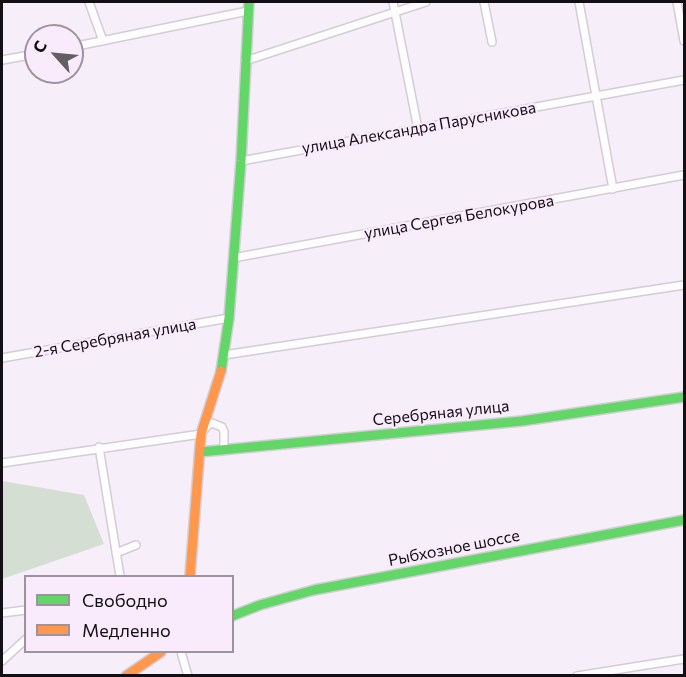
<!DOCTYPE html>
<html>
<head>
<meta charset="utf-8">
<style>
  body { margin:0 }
  #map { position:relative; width:686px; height:677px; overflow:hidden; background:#f6eef8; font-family:Commissioner,sans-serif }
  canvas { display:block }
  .frame { position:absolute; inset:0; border:3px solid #140f15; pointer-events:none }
  .legend { position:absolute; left:24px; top:575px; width:210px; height:78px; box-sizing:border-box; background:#f9ebfb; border:2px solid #9d939f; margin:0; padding:8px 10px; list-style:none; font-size:18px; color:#140f15 }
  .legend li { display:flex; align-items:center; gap:12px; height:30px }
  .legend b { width:30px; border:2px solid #9d939f }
  .north { position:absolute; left:24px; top:24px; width:60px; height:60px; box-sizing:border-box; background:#f9ebfb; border:2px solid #9d939f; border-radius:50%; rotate:297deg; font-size:16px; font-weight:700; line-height:24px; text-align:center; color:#140f15 }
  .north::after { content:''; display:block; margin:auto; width:21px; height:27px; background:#635d64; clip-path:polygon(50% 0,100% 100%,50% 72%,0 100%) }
</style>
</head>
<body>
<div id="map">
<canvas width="686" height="677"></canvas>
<div class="frame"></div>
<ul class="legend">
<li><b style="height:8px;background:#63d668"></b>Свободно</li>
<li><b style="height:8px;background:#ff974d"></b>Медленно</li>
</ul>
<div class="north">С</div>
</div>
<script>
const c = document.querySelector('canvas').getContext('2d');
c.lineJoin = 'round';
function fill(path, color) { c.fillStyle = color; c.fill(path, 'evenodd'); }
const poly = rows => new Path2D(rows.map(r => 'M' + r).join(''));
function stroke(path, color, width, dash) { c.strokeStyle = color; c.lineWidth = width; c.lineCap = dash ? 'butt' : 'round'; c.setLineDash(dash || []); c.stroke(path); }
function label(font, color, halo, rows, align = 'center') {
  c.font = font + ' Commissioner,sans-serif'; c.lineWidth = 4.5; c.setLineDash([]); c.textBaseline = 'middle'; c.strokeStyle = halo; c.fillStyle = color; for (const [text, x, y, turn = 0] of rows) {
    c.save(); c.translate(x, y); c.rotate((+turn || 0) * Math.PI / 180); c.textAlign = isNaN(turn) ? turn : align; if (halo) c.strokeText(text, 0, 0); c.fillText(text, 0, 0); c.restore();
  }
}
const green = poly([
  [2,481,84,495,104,544,2,579]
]);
const street = poly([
  [89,2,103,41],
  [393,2,418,129],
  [484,2,492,42],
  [579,2,613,189],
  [677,2,684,41],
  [72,47,248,11],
  [2,60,36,54],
  [245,61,426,2],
  [241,161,684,80],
  [233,258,684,175],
  [224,355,684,285],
  [2,358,229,318],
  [99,447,120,576],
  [2,463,201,434,208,425,212,423,222,427,224,432,224,450],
  [116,553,136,545],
  [2,613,26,610],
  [181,652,188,676],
  [2,661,26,639],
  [577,676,684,659]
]);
const fast = poly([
  [221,371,229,318,241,161,249,2],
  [200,452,522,421,684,397],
  [232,616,260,605,314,590,684,520]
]);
const slow = poly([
  [190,576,201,434,221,371],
  [126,676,161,652]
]);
const streetNames = [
  ["улица Александра Парусникова",419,128,-10],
  ["улица Сергея Белокурова",459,217,-10],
  ["2-я Серебряная улица",115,338,-10],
  ["Серебряная улица",441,413,-6],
  ["Рыбхозное шоссе",454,548,-11]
];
fill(green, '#d4ded3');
stroke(street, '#d3cdd4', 10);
stroke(fast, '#d3cdd4', 12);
stroke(slow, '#d3cdd4', 12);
stroke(street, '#fefcfe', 7);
stroke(fast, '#63d668', 9);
stroke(slow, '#ff974d', 9);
label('16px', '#140f15', '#f9ebfb', streetNames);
</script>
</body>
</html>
